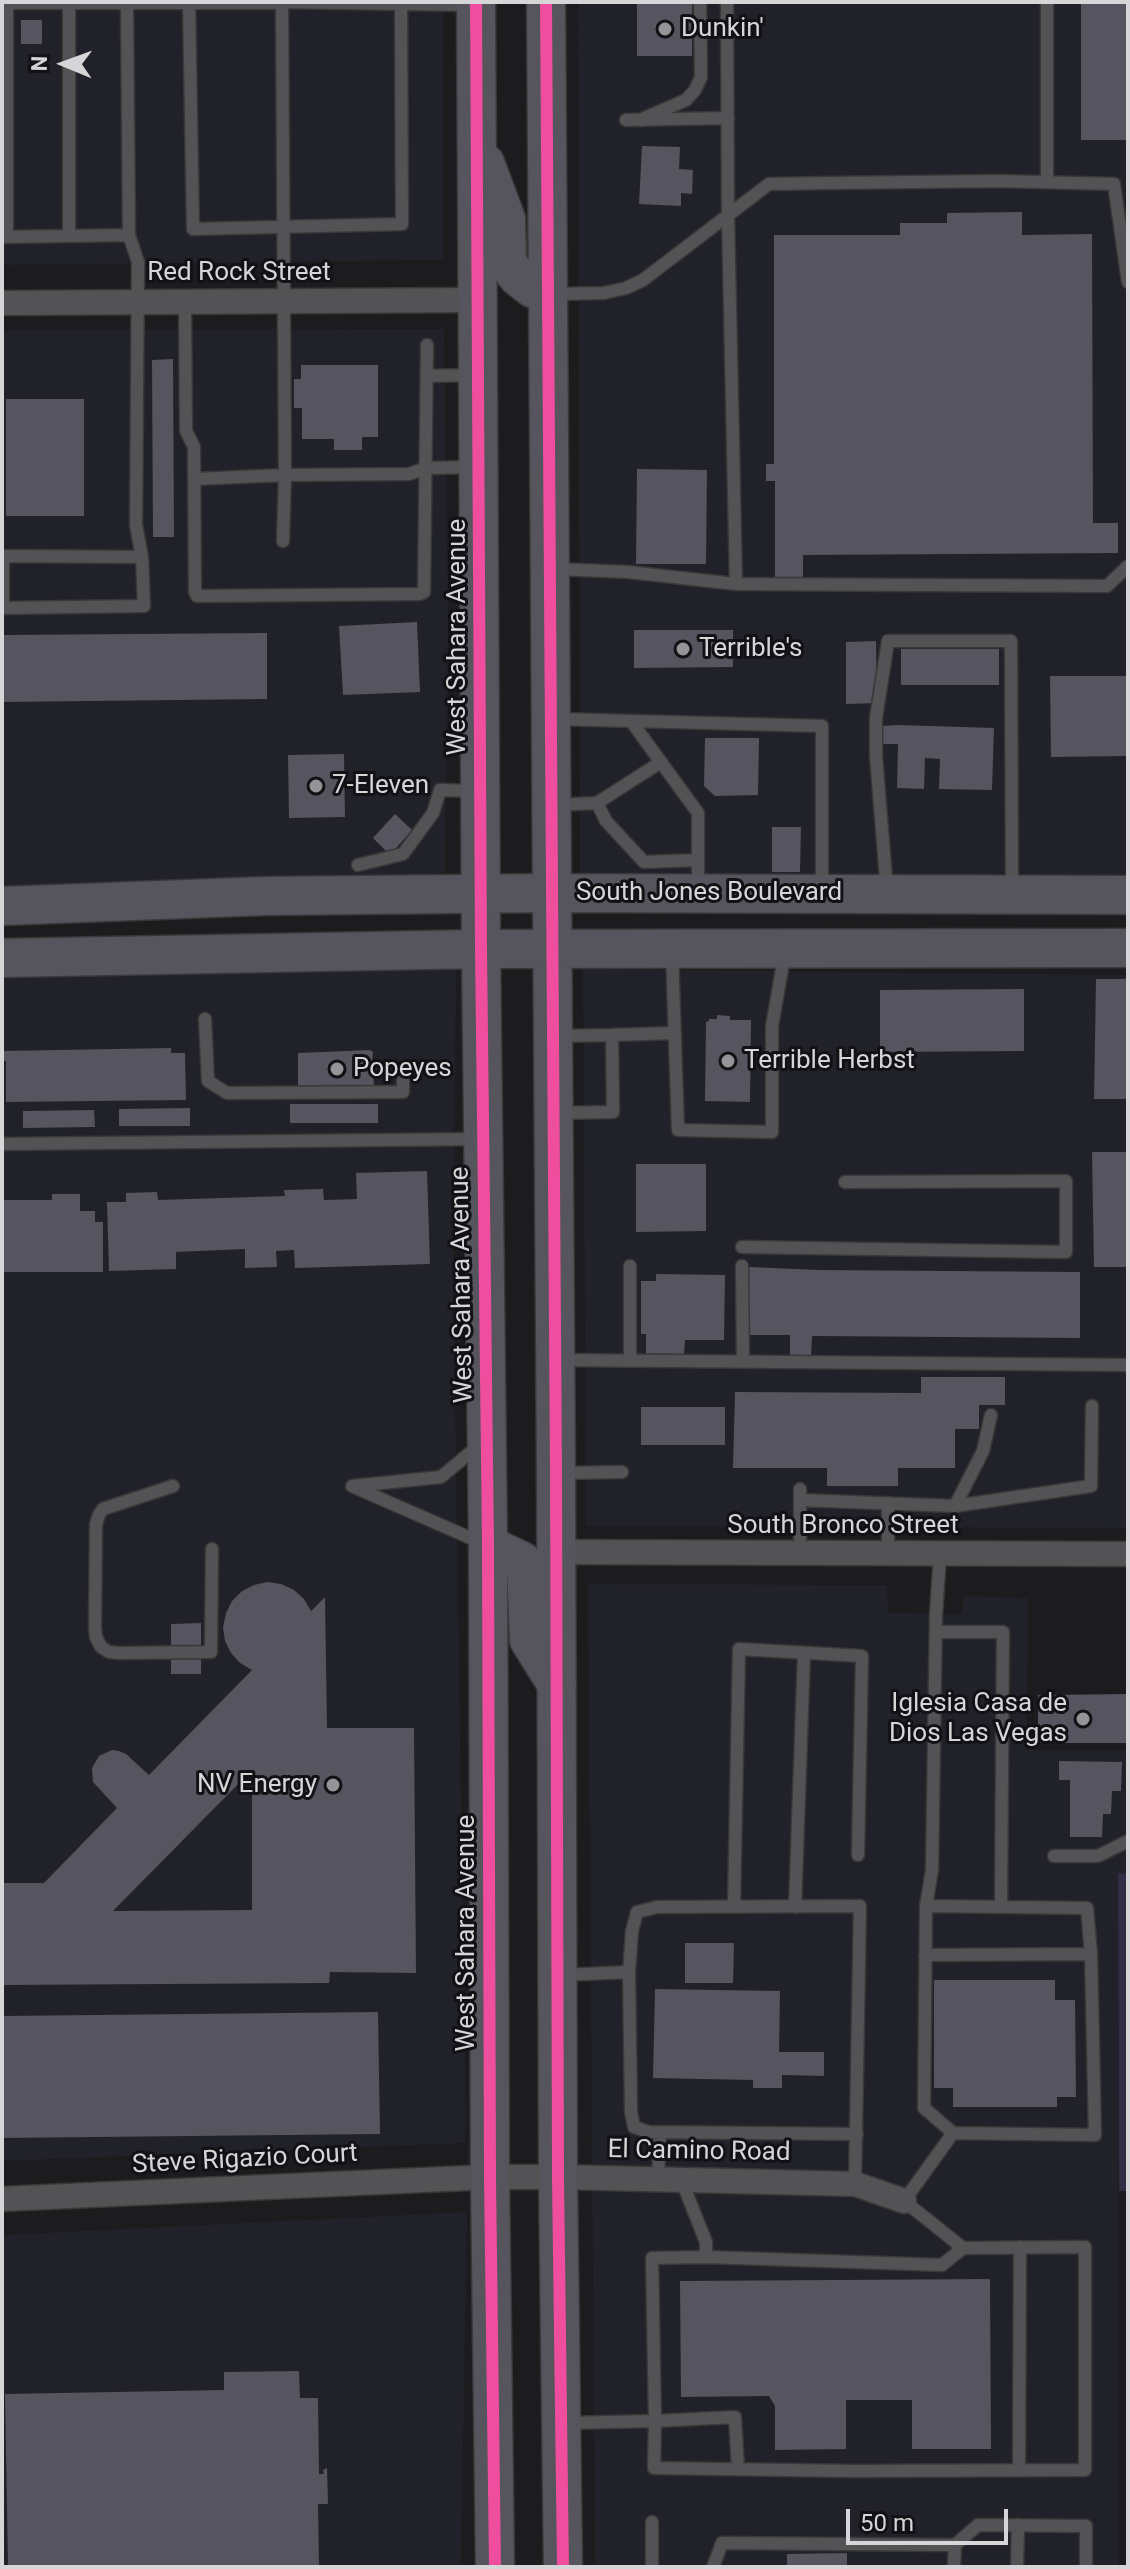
<!DOCTYPE html>
<html>
<head>
<meta charset="utf-8">
<style>
  body { margin:0 }
  #map { position:relative; width:1130px; height:2569px; overflow:hidden; background:#1c1b1d; font-family:Roboto,sans-serif }
  canvas { display:block }
  .frame { position:absolute; inset:0; border:4px solid #d6d6d8; pointer-events:none }
  .north { position:absolute; left:24px; top:24px; width:80px; height:80px; -webkit-text-stroke:6px #121115; paint-order:stroke; rotate:271deg; font-size:22px; font-weight:700; line-height:32px; text-align:center; color:#d6d6d8 }
  .north::after { content:''; display:block; margin:auto; width:28px; height:36px; background:#d6d6d8; clip-path:polygon(50% 0,100% 100%,50% 72%,0 100%) }
  .scale { position:absolute; left:846px; top:2509px; width:162px; height:36px; box-sizing:border-box; border:4px solid #d6d6d8; border-top:0; padding-left:10px; font-size:24px; line-height:28px; white-space:nowrap; color:#d6d6d8; -webkit-text-stroke:6px #121115; paint-order:stroke }
</style>
</head>
<body>
<div id="map">
<canvas width="1130" height="2569"></canvas>
<div class="frame"></div>
<div class="north">N</div>
<div class="scale">50 m</div>
</div>
<script>
const c = document.querySelector('canvas').getContext('2d');
c.lineJoin = 'round';
function fill(path, color) { c.fillStyle = color; c.fill(path, 'evenodd'); }
const poly = rows => new Path2D(rows.map(r => 'M' + r).join(''));
function stroke(path, color, width, dash) { c.strokeStyle = color; c.lineWidth = width; c.lineCap = dash ? 'butt' : 'round'; c.setLineDash(dash || []); c.stroke(path); }
function label(font, color, halo, rows, align = 'center') {
  c.font = font + ' Roboto,sans-serif'; c.lineWidth = 6; c.setLineDash([]); c.textBaseline = 'middle'; c.strokeStyle = halo; c.fillStyle = color; for (const [text, x, y, turn = 0] of rows) {
    c.save(); c.translate(x, y); c.rotate((+turn || 0) * Math.PI / 180); c.textAlign = isNaN(turn) ? turn : align; if (halo) c.strokeText(text, 0, 0); c.fillText(text, 0, 0); c.restore();
  }
}
const built = poly([
  [2,2,443,2,443,260,2,265],
  [578,2,1128,2,1128,880,580,879],
  [444,329,448,611,445,873,2,888,2,330],
  [456,967,453,1267,466,2143,2,2161,2,975],
  [583,969,1128,975,1128,1528,586,1526],
  [588,1584,887,1585,888,1613,963,1614,963,1596,1028,1598,1027,1750,1128,1750,1128,1874,1118,1874,1119,2567,595,2567],
  [467,2212,461,2567,2,2567,2,2235]
]);
const green = poly([
  [1118,1873,1128,1874,1128,2191,1119,2191]
]);
const building = poly([
  [637,2,692,2,692,56,637,56],
  [1081,2,1128,2,1128,140,1081,140],
  [21,20,42,20,42,44,21,44],
  [642,146,680,147,679,169,693,170,692,194,681,193,681,206,639,204],
  [1022,212,1022,235,1092,234,1093,523,1118,523,1118,553,803,555,803,578,775,578,775,481,766,481,766,464,774,464,774,235,900,235,900,223,947,223,947,213],
  [173,359,174,537,153,537,152,360],
  [301,365,378,365,378,437,362,437,362,450,334,450,334,439,302,439,302,408,294,408,294,379,301,379],
  [6,399,84,399,84,516,6,516],
  [637,469,707,470,706,564,636,564],
  [417,622,420,692,343,695,339,626],
  [634,630,733,630,733,667,634,668],
  [267,633,267,699,2,702,2,635],
  [876,641,877,703,846,704,846,642],
  [901,649,999,649,999,685,901,685],
  [1050,676,1128,676,1128,756,1051,757],
  [899,725,994,728,992,790,939,789,940,759,925,758,924,789,897,788,898,744,879,744,880,726],
  [705,738,759,738,758,795,715,796,704,786],
  [344,754,345,817,289,818,288,755],
  [395,814,412,830,390,855,373,838],
  [772,827,801,827,800,872,772,872],
  [1096,979,1128,979,1128,1099,1094,1099],
  [1024,989,1024,1051,880,1052,880,990],
  [717,1015,730,1016,730,1020,751,1020,750,1102,705,1101,706,1022,709,1021,709,1019,717,1019],
  [171,1048,171,1053,185,1053,186,1100,6,1102,6,1061,2,1061,2,1051],
  [370,1050,373,1052,372,1063,376,1063,376,1075,373,1075,374,1085,328,1089,329,1086,298,1086,298,1053],
  [290,1104,378,1104,378,1123,290,1123],
  [190,1108,190,1126,119,1126,119,1109],
  [94,1110,95,1127,23,1128,23,1111],
  [1092,1152,1128,1152,1128,1267,1094,1267],
  [636,1164,706,1164,706,1231,636,1232],
  [427,1171,430,1264,295,1268,294,1250,276,1251,277,1267,245,1268,245,1249,176,1252,176,1269,109,1271,107,1202,126,1202,126,1193,157,1192,158,1200,285,1196,284,1190,323,1189,324,1200,357,1199,356,1173],
  [52,1194,80,1194,80,1211,95,1211,95,1222,103,1222,103,1272,2,1272,2,1200,52,1200],
  [749,1267,818,1270,1080,1272,1080,1338,812,1336,811,1357,790,1357,790,1335,748,1335],
  [656,1274,725,1275,724,1340,685,1340,684,1356,646,1356,646,1334,641,1334,641,1281,656,1281],
  [921,1377,1005,1377,1005,1405,979,1405,979,1429,955,1429,955,1468,898,1468,898,1486,827,1486,827,1468,733,1468,735,1392,921,1393],
  [641,1407,725,1407,725,1445,641,1445],
  [267,1582,281,1584,294,1590,304,1599,311,1611,325,1597,327,1728,414,1728,416,1973,330,1972,329,1983,2,1985,2,1883,44,1883,117,1808,93,1782,92,1768,99,1756,112,1750,119,1751,126,1754,149,1775,252,1670,240,1663,231,1653,225,1641,223,1627,226,1613,232,1601,242,1591,254,1585],
  [252,1770,252,1910,113,1911],
  [201,1623,201,1674,171,1674,171,1624],
  [1128,1694,1128,1743,1038,1743,1038,1695],
  [1059,1761,1122,1762,1121,1791,1112,1791,1111,1814,1103,1814,1102,1837,1070,1837,1070,1780,1059,1780],
  [685,1943,734,1943,733,1983,685,1983],
  [934,1980,1055,1980,1055,2000,1075,2000,1076,2097,1057,2097,1057,2107,953,2107,953,2088,934,2088],
  [655,1989,780,1991,779,2052,824,2052,824,2076,782,2075,782,2088,753,2088,753,2080,653,2078],
  [378,2012,380,2134,2,2138,2,2016],
  [990,2279,991,2449,912,2449,912,2400,846,2400,846,2449,775,2450,775,2406,769,2396,681,2397,680,2281],
  [299,2371,300,2398,318,2398,319,2474,324,2474,323,2470,327,2468,328,2504,318,2504,319,2567,8,2567,5,2394,224,2390,224,2372],
  [847,2553,847,2567,787,2567,787,2554]
]);
const service = poly([
  [282,2,470,5],
  [727,2,728,215,736,584],
  [1047,2,1047,182],
  [2,3,282,3,285,475,409,474,426,468,475,467],
  [69,3,69,236],
  [127,3,129,235,138,262,136,525,142,557,144,606,3,608,3,556,142,557],
  [189,3,193,229,402,224,401,2],
  [626,120,728,118],
  [640,120,686,100,695,90,701,77,700,2],
  [2,237,129,235],
  [7,237,7,3],
  [552,294,604,293,626,288,643,280,769,184,829,183,999,181,1114,184,1128,282],
  [185,302,186,431,194,447,195,592,197,596,420,594,424,592,427,345],
  [427,376,476,375],
  [194,479,285,475,283,541],
  [556,569,628,572,736,584,1107,586,1128,566],
  [556,719,822,726,822,889],
  [631,721,698,813,698,888],
  [597,803,606,821,644,862,698,860],
  [555,805,597,803,661,762],
  [358,865,403,854,433,813,440,790,476,791],
  [887,891,876,756,876,718,888,641,1011,641,1012,888],
  [672,951,678,1130,772,1132,772,1026,785,952],
  [205,1019,208,1081,227,1093,403,1092,403,1080],
  [612,1035,675,1033],
  [556,1113,613,1112,612,1035,559,1036],
  [2,1144,481,1139],
  [742,1247,1066,1252,1066,1181,845,1182],
  [742,1266,743,1362],
  [559,1360,1128,1365],
  [630,1361,630,1266],
  [560,1473,622,1472],
  [173,1486,103,1509,99,1515,96,1524,95,1628,96,1637,101,1647,109,1652,119,1653,211,1652,212,1549],
  [352,1486,441,1477,478,1446],
  [354,1487,484,1544],
  [800,1500,955,1506,1091,1486,1092,1406],
  [955,1506,983,1451,991,1415],
  [800,1553,800,1489],
  [888,1553,888,1503],
  [936,1632,1003,1632,1001,1907],
  [1054,1856,1098,1856,1128,1841],
  [926,1906,932,1870,936,1614,940,1555],
  [734,1907,739,1649,862,1656,858,1855],
  [795,1907,804,1654],
  [925,1955,1091,1954],
  [629,1972,631,2112,634,2127,649,2132,857,2134],
  [561,1975,629,1972,632,1931,637,1912,657,1907,860,1906,855,2184],
  [658,2179,660,2132],
  [706,2257,942,2265,963,2248],
  [564,2423,655,2421,652,2258,706,2257,706,2242,681,2179],
  [738,2469,735,2417,655,2421,654,2468,852,2471,1085,2470,1085,2247,963,2248,904,2201,953,2133,924,2108,926,1906,1087,1908,1091,1954,1095,2135,953,2133],
  [1019,2470,1020,2247],
  [652,2522,652,2567],
  [955,2545,978,2525,1086,2526,1086,2567],
  [713,2567,722,2543,955,2545,954,2567],
  [1017,2567,1018,2525]
]);
const minor = poly([
  [2,303,477,300],
  [557,1552,1128,1554],
  [2,2199,490,2177,558,2177,855,2184,904,2201]
]);
const primary = poly([
  [476,2,481,949,488,1545,490,2177,495,2567],
  [546,2,556,1473,558,2177,563,2567],
  [485,163,506,219,507,263,518,277,532,288,548,294],
  [2,906,265,896,552,893,1128,895],
  [2,958,481,949,1128,948],
  [488,1545,522,1561,526,1567,529,1640,557,1685]
]);
const cycleway = poly([
  [476,2,481,949,488,1545,490,2177,495,2567],
  [546,2,556,1473,558,2177,563,2567]
]);
const markers = [
  [665,29,8,"#959597"],
  [683,649,8,"#959597"],
  [316,786,8,"#959597"],
  [728,1061,8,"#959597"],
  [337,1069,8,"#959597"],
  [1083,1719,8,"#959597"],
  [333,1785,8,"#959597"]
];
const poiNames = [
  ["Dunkin'",681,29],
  ["Terrible's",699,649],
  ["7-Eleven",332,786],
  ["Terrible Herbst",744,1061],
  ["Popeyes",353,1069],
  ["Iglesia Casa de",1067,1704,"right"],
  ["Dios Las Vegas",1067,1734,"right"],
  ["NV Energy",317,1785,"right"]
];
const streetNames = [
  ["Red Rock Street",239,273],
  ["West Sahara Avenue",458,637,-90],
  ["South Jones Boulevard",709,893],
  ["West Sahara Avenue",463,1285,-91],
  ["South Bronco Street",843,1526],
  ["West Sahara Avenue",467,1933,-90],
  ["El Camino Road",699,2152,1],
  ["Steve Rigazio Court",245,2160,-3]
];
fill(built, '#212129');
fill(green, '#302d45');
fill(building, '#56545e');
stroke(service, '#383839', 15);
stroke(minor, '#383839', 27);
stroke(primary, '#383839', 41);
stroke(service, '#535254', 12);
stroke(minor, '#535254', 24);
stroke(primary, '#56545d', 38);
stroke(cycleway, '#ef4d9e', 12);
for (const [x, y, r, color] of markers) { const dot = new Path2D(); dot.arc(x, y, r, 0, 2 * Math.PI); c.fillStyle = color; c.fill(dot); stroke(dot, '#121115', 3); }
label('26px', '#d6d6d8', '#121115', poiNames, 'left');
label('26px', '#d6d6d8', '#121115', streetNames);
</script>
</body>
</html>
